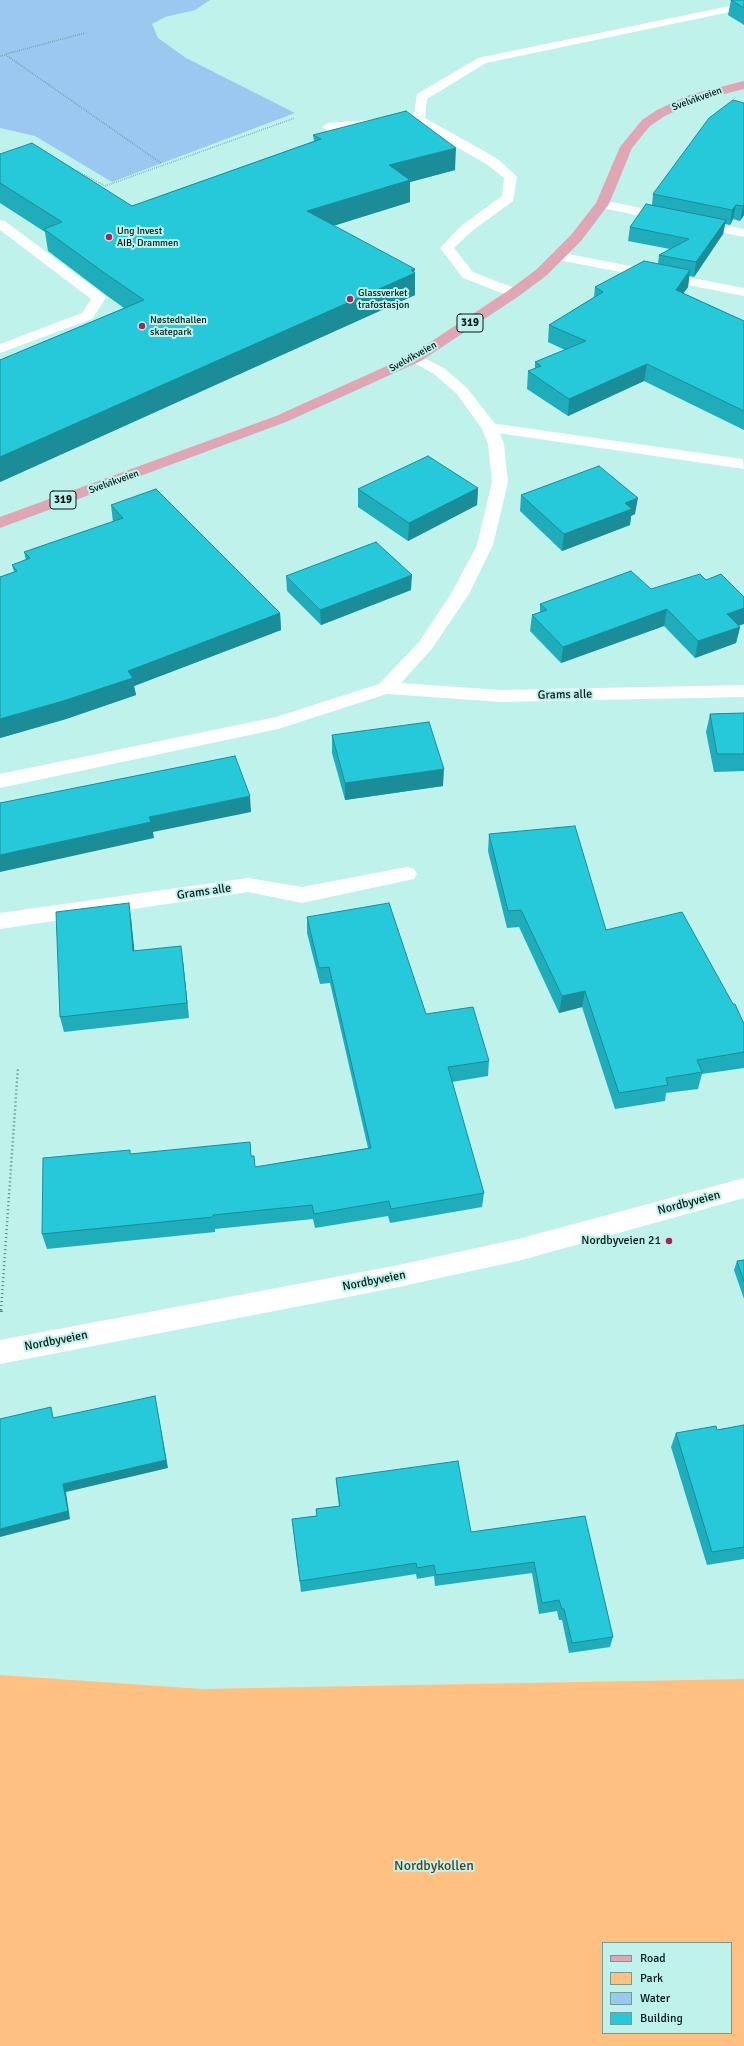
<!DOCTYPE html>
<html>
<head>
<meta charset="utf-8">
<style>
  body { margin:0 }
  #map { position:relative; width:744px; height:2046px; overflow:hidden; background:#bef2eb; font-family:Signika,sans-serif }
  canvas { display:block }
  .legend { position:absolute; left:602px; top:1942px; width:130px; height:92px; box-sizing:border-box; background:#bef2eb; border:1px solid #749b95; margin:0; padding:5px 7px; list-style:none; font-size:12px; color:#041815 }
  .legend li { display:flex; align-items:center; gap:8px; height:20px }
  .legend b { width:20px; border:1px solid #749b95 }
</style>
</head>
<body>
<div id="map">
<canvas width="744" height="2046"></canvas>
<ul class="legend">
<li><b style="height:5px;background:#e0a6b3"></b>Road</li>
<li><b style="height:11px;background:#ffc081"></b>Park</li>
<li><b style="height:11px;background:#9ac8f1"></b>Water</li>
<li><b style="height:11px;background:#25c9da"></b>Building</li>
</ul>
</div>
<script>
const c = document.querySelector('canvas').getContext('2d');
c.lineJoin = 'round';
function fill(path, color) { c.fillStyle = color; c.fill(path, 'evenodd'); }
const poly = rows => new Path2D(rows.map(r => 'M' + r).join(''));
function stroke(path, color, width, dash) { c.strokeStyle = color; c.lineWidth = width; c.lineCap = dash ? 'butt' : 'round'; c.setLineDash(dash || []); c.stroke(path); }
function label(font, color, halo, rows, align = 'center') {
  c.font = font + ' Signika,sans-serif'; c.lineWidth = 4; c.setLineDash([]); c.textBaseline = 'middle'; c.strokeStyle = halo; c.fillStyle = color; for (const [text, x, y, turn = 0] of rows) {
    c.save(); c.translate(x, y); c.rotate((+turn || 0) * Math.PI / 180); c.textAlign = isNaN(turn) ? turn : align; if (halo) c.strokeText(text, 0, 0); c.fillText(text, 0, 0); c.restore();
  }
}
const green = poly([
  [0,1675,202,1689,744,1679,744,2046,0,2046],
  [603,1943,731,1943,731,2033,603,2033]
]);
const water = poly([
  [0,0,210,0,195,10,165,17,152,24,158,38,186,58,295,113,112,182,35,136,0,128]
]);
const pathFar2 = poly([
  [6,54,85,33],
  [0,56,6,55,161,163],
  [77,171,105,186,295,118]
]);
const pathFar1 = poly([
  [1,1310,18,1067]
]);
const path = poly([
  [1,1312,1,1309]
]);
const service = poly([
  [744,3,744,9,486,63,427,99,425,118,498,159,517,177,513,201,472,231,454,248,473,272,519,290,521,293,519,296,509,296,463,278,440,248,462,225,502,196,504,178,488,165,415,123,413,120,417,94,478,58,744,3],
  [382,119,386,120,388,123,386,126,328,131,322,127,328,123,382,119],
  [0,220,5,221,104,295,106,298,92,319,0,353,0,344,82,313,91,299,0,230,0,220],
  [490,423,743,459,744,469,484,431,482,428,484,425,490,423]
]);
const minor = poly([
  [602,200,744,229,744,237,597,207,595,204,597,201,602,200],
  [558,252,744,288,744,296,553,259,551,256,553,253,558,252],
  [416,354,444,368,467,388,496,425,504,444,508,482,493,545,469,594,431,650,401,683,501,690,744,685,744,697,501,702,387,694,278,729,0,788,0,774,276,717,379,684,419,642,451,594,477,545,492,482,488,444,482,429,457,394,434,374,411,361,409,358,411,355,416,354],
  [407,867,414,869,417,874,414,879,302,903,248,892,0,929,0,913,248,878,302,887,407,867]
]);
const secondary = poly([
  [744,1178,744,1198,522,1260,394,1288,0,1364,0,1340,394,1266,522,1238,744,1178]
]);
const primary = poly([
  [744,81,744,89,697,101,665,116,650,126,632,148,609,204,581,241,547,275,519,296,421,361,286,422,0,528,0,517,276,416,411,355,509,290,537,269,571,235,596,203,620,147,642,120,657,110,689,95,744,81]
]);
const wall = poly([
  [731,0,744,0,744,25,728,15],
  [744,103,744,215,740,221,733,219,730,225,725,224,723,234,694,277,689,276,688,287,683,293,744,321,744,430,644,381,568,416,527,389,528,371,535,369,535,362,565,350,548,342,549,325,594,297,595,287,658,264,659,255,670,249,628,241,630,227,652,205,653,194],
  [313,135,455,170,410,182,410,202,333,226,414,272,415,295,0,482,0,360,124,308,106,295,48,251,45,232,0,203,0,154,132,206,314,141],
  [478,488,477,505,408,541,358,507,358,489],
  [521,495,635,514,631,516,630,525,562,551,520,511],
  [111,505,280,613,281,630,134,686,136,695,66,719,0,738,0,577,14,572,12,565,26,560,24,552,113,522],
  [286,576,411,590,321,625,287,591],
  [651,589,738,626,740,627,736,643,695,658,664,626,561,663,530,631,532,615,540,612,540,604],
  [744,713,744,771,714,772,706,732,710,714],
  [332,735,443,786,345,800,332,753],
  [489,834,606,930,744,1024,744,1068,702,1074,698,1089,666,1093,665,1101,615,1109,582,1007,559,1013,519,927,507,928,488,851],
  [307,917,426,1014,489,1061,488,1076,452,1082,484,1193,482,1207,390,1223,388,1216,315,1228,313,1219,215,1229,215,1232,47,1249,42,1234,131,1154,251,1156,255,1167,368,1148,330,983,320,984,307,933],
  [131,918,134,951,183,961,189,1018,64,1032,60,1017],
  [744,1260,744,1299,734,1270,737,1261],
  [744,1425,744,1559,707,1565,671,1447,676,1433,717,1430],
  [336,1478,471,1532,585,1516,613,1637,610,1647,569,1653,562,1620,559,1620,557,1611,539,1614,532,1573,435,1586,434,1576,417,1579,416,1574,301,1592,292,1519,317,1516,316,1509,339,1506,337,1490]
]);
const shadedWall = poly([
  [456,148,455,170,410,182,410,202,307,234,307,211,389,165],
  [744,204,744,215,740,221,743,206],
  [736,205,733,219,730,225,732,210],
  [726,220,723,234,694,277,696,262],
  [415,269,414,273,415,273,415,295,0,482,0,457],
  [690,270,688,287,674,307,676,290],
  [647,364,644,381,568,416,569,399],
  [478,488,477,505,408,541,409,523],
  [638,498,635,514,631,516,630,525,562,551,564,534,625,503],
  [412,575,411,590,321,625,320,610],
  [744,608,744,624,724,631,727,614],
  [667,609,664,626,561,663,563,647],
  [280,613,281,630,134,686,136,695,66,719,0,738,0,719],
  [740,627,736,643,695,658,698,641],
  [444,769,443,786,345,800,345,783],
  [250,796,251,812,153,832,154,838,0,872,0,855,149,817],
  [129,903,131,918,136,966,133,951],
  [181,946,183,961,189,1018,187,1003],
  [585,991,582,1007,559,1013,562,996],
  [155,1396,168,1468,66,1492,70,1519,0,1537,0,1529,63,1484]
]);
const building = poly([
  [731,0,744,0,744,8,731,0],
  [733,100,744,103,744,204,743,206,736,205,732,210,653,194,709,118,733,100],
  [406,111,456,148,389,165,410,180,307,211,415,269,411,270,415,273,0,457,0,360,144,300,103,272,44,229,62,222,0,183,0,154,32,143,132,206,321,139,313,135,406,111],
  [646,204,726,220,696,262,659,255,689,239,630,227,646,204],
  [644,261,690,270,676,290,744,321,744,411,647,364,569,399,528,371,541,366,535,362,586,341,549,325,603,292,595,287,644,261],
  [428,456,478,488,409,523,358,489,428,456],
  [599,466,638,498,625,503,632,509,564,534,521,495,599,466],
  [156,489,280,613,128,671,133,678,63,701,0,719,0,577,17,571,12,565,30,558,24,552,123,518,111,505,156,489],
  [376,542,412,575,320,610,286,576,376,542],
  [631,571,651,589,700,574,706,580,721,574,744,597,744,608,727,614,740,627,698,641,667,609,563,647,532,615,547,610,540,604,631,571],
  [744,713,744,754,717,754,710,714,744,713],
  [429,722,444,769,345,783,332,735,429,722],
  [235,756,250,796,149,817,151,822,0,855,0,803,235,756],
  [575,826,606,930,682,912,733,1004,735,1004,744,1024,744,1052,697,1060,702,1072,666,1078,668,1085,619,1093,585,991,562,996,521,910,508,911,489,834,575,826],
  [129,903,133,951,181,946,187,1003,60,1017,56,912,129,903],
  [389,903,426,1014,473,1007,489,1061,448,1067,484,1193,391,1209,389,1201,314,1214,312,1205,213,1215,213,1217,42,1234,43,1158,130,1150,130,1154,250,1142,251,1156,254,1156,255,1167,371,1148,329,967,319,968,307,917,389,903],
  [744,1260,744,1282,737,1261,744,1260],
  [155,1396,166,1460,63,1484,68,1511,0,1529,0,1419,51,1407,53,1418,155,1396],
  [744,1425,744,1547,712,1552,676,1433,716,1426,717,1430,744,1425],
  [458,1461,471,1532,585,1516,613,1637,572,1643,564,1609,562,1609,559,1600,542,1603,534,1562,436,1575,434,1565,417,1568,416,1563,300,1581,292,1519,317,1516,316,1509,340,1506,336,1478,458,1461]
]);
const markers = [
  [109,237,4,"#b02155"],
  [350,299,4,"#b02155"],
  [142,326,4,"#b02155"],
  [669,1241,4,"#b02155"]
];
const farStreetnames = [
  ["Svelvikveien",697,99,-20],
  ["Svelvikveien",413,357,-29],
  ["Svelvikveien",114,482,-20]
];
const farPoinames = [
  ["Ung Invest",117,231],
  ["AIB, Drammen",117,243],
  ["Glassverket",358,293],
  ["trafostasjon",358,305],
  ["Nøstedhallen",150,320],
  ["skatepark",150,332]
];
const shields = [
  [470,323,26],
  [63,500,26]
];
const shieldNames = [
  ["319",470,323],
  ["319",63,500]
];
const streetNames = [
  ["Grams alle",565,695,-1],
  ["Grams alle",204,892,-8],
  ["Nordbyveien",689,1203,-15],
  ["Nordbyveien",374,1281,-11],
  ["Nordbyveien",56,1341,-11]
];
const poiNames = [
  ["Nordbyveien 21",661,1241]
];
const nearParknames = [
  ["Nordbykollen",434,1866]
];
fill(green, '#ffc081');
fill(water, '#9ac8f1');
stroke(pathFar2, '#5e817c', 1.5, [0.5, 1.5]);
stroke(pathFar1, '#5e817c', 2.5, [1, 3]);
stroke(path, '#5e817c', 3.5, [1.5, 4]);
fill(service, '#fff');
fill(minor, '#fff');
fill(secondary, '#fff');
fill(primary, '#e0a6b3');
fill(wall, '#20adbb');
fill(shadedWall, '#1a8d99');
fill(building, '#25c9da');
stroke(building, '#1a8d99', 1);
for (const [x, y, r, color] of markers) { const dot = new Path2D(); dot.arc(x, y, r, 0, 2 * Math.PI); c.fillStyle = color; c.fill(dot); stroke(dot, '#bef2eb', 1.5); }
label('10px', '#041815', '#bef2eb', farStreetnames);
label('10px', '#041815', '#bef2eb', farPoinames, 'left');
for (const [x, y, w] of shields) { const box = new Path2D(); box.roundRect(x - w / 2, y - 9, w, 18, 3); c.fillStyle = '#bef2eb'; c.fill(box); stroke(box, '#041815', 1); }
label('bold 11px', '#041815', null, shieldNames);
label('12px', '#041815', '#bef2eb', streetNames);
label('12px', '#041815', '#bef2eb', poiNames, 'right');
label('14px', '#583b1b', '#bef2eb', nearParknames);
</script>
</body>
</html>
